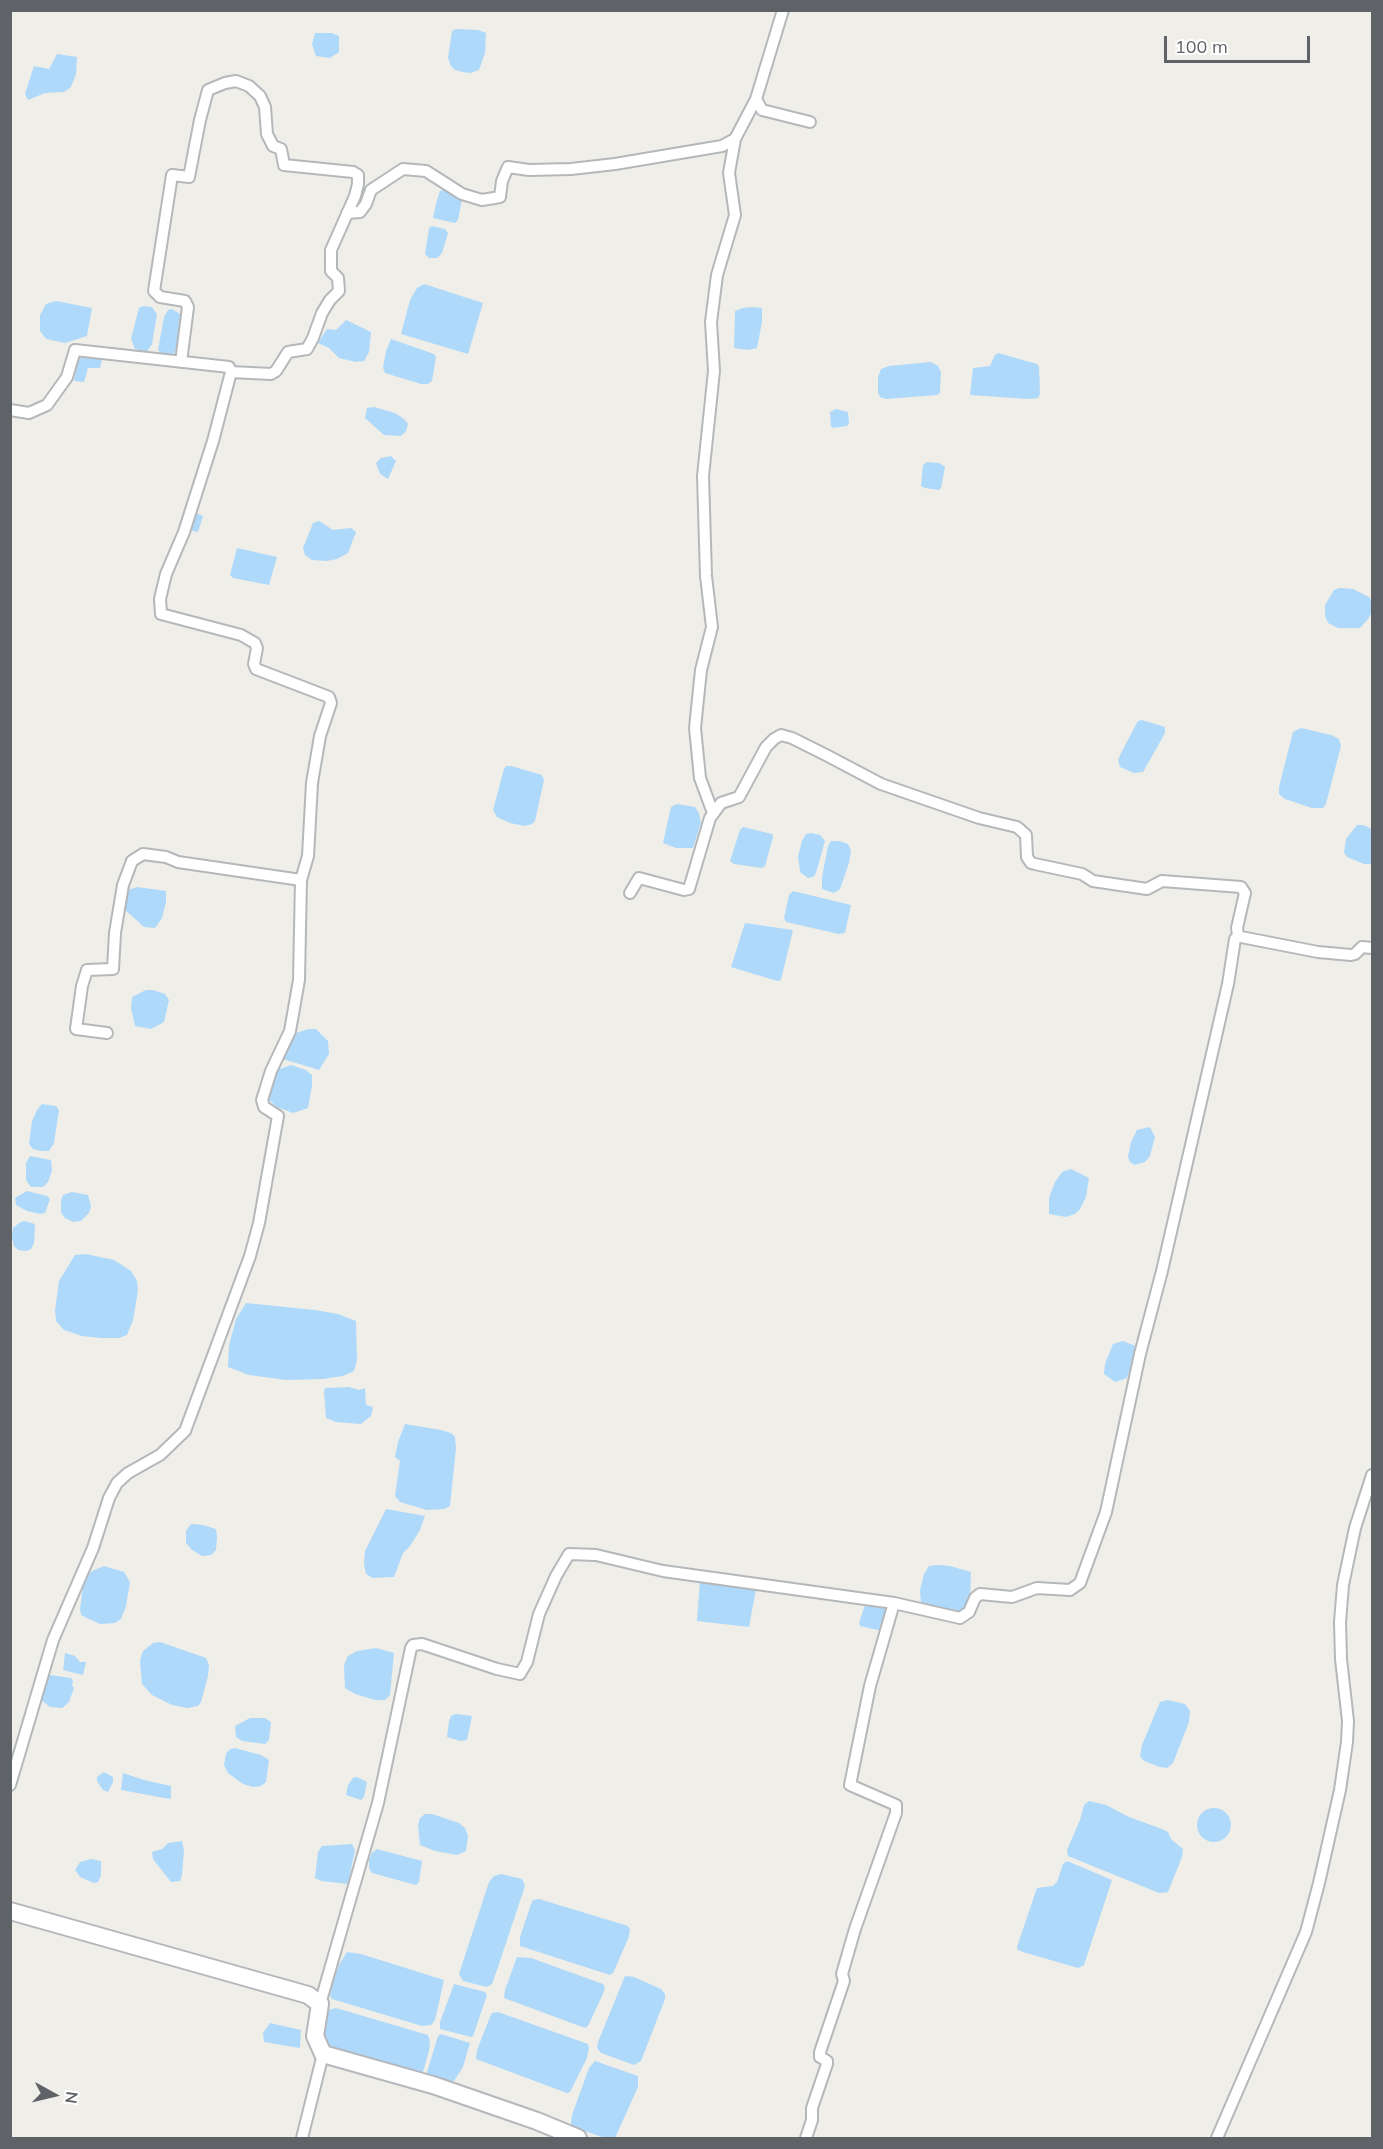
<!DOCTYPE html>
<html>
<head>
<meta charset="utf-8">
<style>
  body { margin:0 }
  #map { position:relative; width:1383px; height:2149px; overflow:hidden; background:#f0eee8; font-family:Mulish,sans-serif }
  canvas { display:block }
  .frame { position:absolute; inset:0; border:12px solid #5f6367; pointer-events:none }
  .north { position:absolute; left:24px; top:2065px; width:60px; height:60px; -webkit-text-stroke:4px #fff; paint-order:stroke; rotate:98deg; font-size:16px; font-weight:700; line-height:24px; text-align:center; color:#5f6367 }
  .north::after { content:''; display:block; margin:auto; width:21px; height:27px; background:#5f6367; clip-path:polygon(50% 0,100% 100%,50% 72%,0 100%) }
  .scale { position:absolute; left:1164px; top:36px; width:146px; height:27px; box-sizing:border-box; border:3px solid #5f6367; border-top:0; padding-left:8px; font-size:18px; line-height:21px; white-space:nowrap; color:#5f6367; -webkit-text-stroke:4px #fff; paint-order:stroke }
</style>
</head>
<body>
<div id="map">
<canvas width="1383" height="2149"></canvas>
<div class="frame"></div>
<div class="north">N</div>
<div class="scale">100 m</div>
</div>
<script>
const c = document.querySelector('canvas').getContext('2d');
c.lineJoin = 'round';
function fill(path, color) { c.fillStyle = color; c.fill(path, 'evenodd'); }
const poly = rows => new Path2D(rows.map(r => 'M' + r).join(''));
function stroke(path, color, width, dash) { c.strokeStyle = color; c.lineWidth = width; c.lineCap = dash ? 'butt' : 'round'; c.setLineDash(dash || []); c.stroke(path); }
const water = poly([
  [456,29,478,30,486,33,485,53,479,70,470,73,463,72,455,70,451,66,448,58,452,31],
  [315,33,332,33,339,36,339,52,330,58,316,56,312,44],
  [57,54,77,57,76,74,71,87,64,92,45,93,28,100,25,94,34,66,49,69],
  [444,190,462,199,458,220,455,223,433,218,437,200,440,191],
  [432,226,445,229,448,233,442,253,437,258,429,258,425,254,429,228],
  [424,284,483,303,468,354,401,334,410,300,417,288],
  [56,301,92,308,87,336,65,343,46,339,40,331,40,315,46,304],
  [143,306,152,307,157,314,152,344,147,352,135,349,131,339,139,308],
  [753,307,762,308,762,322,757,348,748,350,734,348,735,311,743,308],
  [172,309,180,314,180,323,177,347,174,354,170,356,162,354,158,350,164,317,168,310],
  [346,320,371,332,369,352,364,361,356,362,339,358,329,348,318,343,327,329,336,330],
  [391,339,434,354,436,357,432,381,428,384,421,384,385,373,383,368,386,351],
  [998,353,1037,364,1039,367,1040,394,1038,398,1029,399,970,395,973,368,990,366,995,355],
  [83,357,102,359,100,368,88,368,84,382,74,381,78,359],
  [931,362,938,366,941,372,940,393,937,395,886,399,880,397,878,392,878,377,881,369,889,366],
  [374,407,395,413,404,419,408,424,406,431,401,436,384,435,365,418,367,408],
  [836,409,848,412,849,423,847,426,833,428,831,426,830,412],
  [391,456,396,461,388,479,380,474,376,463,381,458],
  [927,462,939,463,945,467,941,488,939,490,925,488,921,486,923,465],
  [194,512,203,516,198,532,189,530],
  [319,521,333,530,351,528,356,532,348,553,337,559,327,561,312,560,305,555,303,548,313,523],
  [237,548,277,557,269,585,233,578,230,575],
  [1340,588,1353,589,1369,597,1372,602,1372,612,1368,619,1360,628,1338,628,1328,623,1325,616,1325,605,1334,590],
  [1142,720,1165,727,1165,733,1143,772,1134,773,1120,767,1118,760,1121,753,1138,721],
  [1301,728,1331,735,1339,739,1341,746,1326,804,1323,808,1312,808,1285,799,1279,794,1279,787,1293,732],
  [506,766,511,766,542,775,544,780,535,821,532,824,525,826,510,823,497,817,493,810,504,769],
  [677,804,695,807,699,813,701,822,693,848,676,848,663,843,671,807],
  [1357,825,1363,825,1372,829,1372,864,1364,864,1347,857,1344,853,1346,839],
  [743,827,772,834,773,837,765,866,762,868,734,864,730,861,740,830],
  [811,833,820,835,825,841,816,873,813,877,808,878,800,872,798,856,802,841,806,834],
  [839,841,848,844,851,850,849,863,840,889,834,893,822,889,822,877,828,846,831,841],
  [137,887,166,891,166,902,162,918,155,928,144,927,124,909,125,894,128,890],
  [793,891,851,905,845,933,839,934,786,922,784,918,789,895],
  [745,923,793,930,781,980,777,981,731,967],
  [146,990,153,990,165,994,169,1000,164,1022,151,1029,135,1026,131,1008,132,997],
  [308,1029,316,1029,328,1041,329,1054,319,1070,283,1059,290,1040,296,1033],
  [291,1065,306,1070,312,1075,312,1086,308,1108,293,1113,277,1107,269,1100,277,1070],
  [42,1104,56,1106,59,1110,54,1143,49,1151,40,1151,33,1149,29,1144,32,1121,37,1110],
  [1150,1127,1155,1137,1150,1156,1145,1162,1135,1165,1130,1162,1128,1157,1131,1142,1137,1130],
  [30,1156,51,1160,52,1171,48,1182,43,1187,31,1187,26,1180,26,1163],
  [1071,1169,1089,1178,1086,1197,1080,1209,1075,1214,1066,1217,1049,1214,1049,1198,1055,1182,1062,1172],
  [27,1191,47,1196,50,1199,45,1213,40,1214,27,1211,16,1205,15,1198],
  [72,1192,88,1195,91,1206,89,1213,81,1221,73,1222,65,1218,61,1212,61,1201,63,1195],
  [24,1221,35,1224,34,1243,31,1249,27,1251,18,1250,14,1246,12,1238,13,1228,19,1223],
  [86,1254,114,1260,131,1271,137,1281,138,1291,133,1320,127,1335,119,1338,101,1338,82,1336,64,1330,56,1321,55,1311,59,1281,75,1255],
  [246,1303,315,1310,338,1314,356,1321,357,1360,354,1371,343,1376,323,1379,286,1380,249,1375,228,1367,229,1345,236,1319],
  [1123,1341,1136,1346,1134,1357,1127,1378,1115,1382,1104,1374,1105,1364,1113,1344],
  [349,1387,359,1390,365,1388,366,1405,373,1407,371,1416,361,1424,336,1422,326,1418,324,1392,325,1388],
  [405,1424,441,1430,451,1433,455,1437,456,1448,450,1506,444,1509,427,1510,400,1502,395,1496,400,1461,395,1457,398,1442],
  [386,1509,425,1516,420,1530,410,1546,403,1553,394,1577,373,1578,366,1574,364,1564,365,1551],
  [191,1524,203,1525,216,1529,217,1537,216,1550,211,1555,202,1556,191,1549,186,1543,186,1531],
  [938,1565,950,1566,971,1572,970,1600,963,1614,924,1606,921,1602,920,1590,924,1574,929,1566],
  [104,1566,124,1572,130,1582,126,1606,121,1619,115,1623,100,1624,89,1619,81,1615,80,1609,83,1586,87,1577,92,1571],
  [700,1581,756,1589,749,1627,697,1621],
  [866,1602,888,1605,882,1631,860,1626,859,1623],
  [160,1642,206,1658,209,1665,208,1676,201,1702,198,1706,187,1708,172,1705,152,1695,142,1684,140,1661,143,1651,153,1643],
  [376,1648,394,1653,390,1695,385,1700,375,1700,355,1694,345,1688,344,1665,348,1656,357,1651],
  [65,1653,75,1656,80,1662,86,1662,83,1675,63,1670],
  [50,1675,71,1678,73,1681,72,1685,74,1688,69,1702,62,1708,50,1707,41,1700,47,1677],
  [1167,1700,1185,1704,1190,1711,1189,1722,1173,1763,1167,1768,1160,1767,1144,1761,1140,1756,1142,1745,1160,1702],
  [456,1714,472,1716,467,1740,460,1741,447,1737,449,1721,451,1716],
  [250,1718,265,1718,271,1722,269,1740,265,1744,242,1741,236,1737,235,1726],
  [235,1748,261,1755,269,1760,266,1782,261,1786,253,1787,243,1784,228,1773,224,1765,226,1754,230,1749],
  [104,1772,113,1777,113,1782,108,1792,103,1790,97,1781,97,1777],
  [123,1773,144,1780,171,1786,171,1797,170,1799,121,1790],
  [357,1777,367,1782,364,1797,361,1800,346,1795,348,1785,353,1778],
  [1089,1801,1106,1805,1129,1817,1162,1829,1168,1832,1171,1839,1183,1849,1182,1857,1168,1892,1159,1893,1068,1856,1067,1850,1080,1820,1084,1805],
  '1197 1825a17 17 0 1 1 34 0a17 17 0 1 1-34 0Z',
  [425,1814,432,1814,459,1823,465,1828,468,1836,466,1851,457,1855,435,1851,420,1845,418,1825,420,1818],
  [182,1841,184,1850,182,1875,180,1881,171,1882,153,1859,152,1852,162,1849,168,1843],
  [352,1844,355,1850,348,1884,321,1881,315,1878,318,1852,322,1846],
  [377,1849,422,1861,419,1882,416,1885,372,1873,369,1868,369,1859,372,1853],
  [91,1859,101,1861,101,1875,98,1882,94,1883,80,1877,75,1870,80,1862],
  [1067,1861,1112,1880,1084,1965,1078,1968,1023,1952,1018,1950,1017,1947,1037,1888,1053,1886,1057,1882,1063,1864],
  [501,1874,522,1879,525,1886,498,1967,492,1984,487,1987,463,1981,459,1974,489,1882,494,1876],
  [539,1899,628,1926,630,1930,628,1939,613,1973,610,1975,520,1946,520,1937,531,1904,533,1900],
  [347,1952,361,1954,444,1980,435,2020,431,2025,422,2026,332,1999,330,1996,331,1987,339,1965],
  [517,1957,531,1958,603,1984,605,1988,602,1996,588,2026,585,2028,504,1998,505,1990],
  [625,1976,634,1977,661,1989,665,1994,665,1999,641,2061,634,2065,601,2053,597,2048,598,2042],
  [454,1984,485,1992,487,1995,473,2036,471,2037,440,2029,440,2022],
  [336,2008,428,2035,430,2042,429,2051,423,2072,417,2075,334,2052,322,2037,326,2016,329,2010],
  [498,2012,588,2044,589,2048,587,2058,570,2092,567,2093,476,2059,477,2050,490,2017,492,2013],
  [270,2023,301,2030,300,2048,264,2042,263,2033],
  [441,2034,470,2043,463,2067,454,2081,449,2084,428,2077,427,2072,438,2036],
  [595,2061,638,2076,638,2087,615,2138,605,2138,573,2127,571,2124,572,2115,589,2068]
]);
const street = poly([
  [783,10,756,99,762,110,810,122],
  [347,213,360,212,366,204,371,190,403,169,426,171,462,194,482,200,500,197,502,181,508,167,529,170,571,169,615,164,722,146,735,139,756,99],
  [181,362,188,307,185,301,160,297,154,291,172,175,189,177,200,120,208,90,225,83,236,81,249,86,260,96,265,107,267,134,273,146,281,149,284,165,353,172,358,175,358,184,355,196,331,250,331,271,338,278,339,291,330,300,322,313,313,338,307,349,288,352,276,371,271,374,231,372],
  [10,410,29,413,47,405,67,377,75,350,229,367,231,372,213,441,184,532,166,574,160,599,161,614,241,635,255,643,257,648,254,664,256,669,329,697,331,703,320,736,312,783,308,856,301,880,299,980,290,1031,271,1071,262,1100,264,1107,278,1116,259,1223,250,1256,185,1431,160,1455,128,1473,117,1483,109,1498,93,1548,53,1640,10,1785],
  [713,813,700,778,695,728,701,670,712,627,706,576,703,476,714,371,711,322,717,275,735,215,729,173,735,139],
  [630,893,639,878,684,890,689,889,710,818,721,803,739,797,766,747,774,739,781,735,792,738,826,755,881,784,979,818,1017,827,1026,835,1027,857,1031,863,1035,864,1082,874,1093,881,1147,889,1162,881,1241,887,1245,893,1237,928,1238,936,1241,937,1318,952,1351,955,1355,954,1362,947,1372,948],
  [107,1033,76,1029,82,986,87,970,113,969,115,933,123,885,132,861,143,854,166,857,178,862,301,880],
  [320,2004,378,1803,411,1648,413,1645,422,1644,497,1669,520,1674,527,1662,539,1614,556,1576,569,1554,596,1555,663,1571,894,1603,960,1618,969,1612,975,1598,980,1594,1012,1597,1037,1588,1070,1590,1080,1583,1106,1512,1140,1354,1162,1271,1228,984,1235,939,1238,936],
  [302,2138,323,2054],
  [806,2138,812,2120,812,2108,827,2064,827,2061,820,2057,820,2052,844,1981,842,1974,855,1929,896,1813,896,1805,850,1785,870,1686,894,1603],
  [1217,2138,1306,1932,1319,1883,1340,1790,1347,1742,1348,1721,1341,1659,1340,1622,1343,1585,1355,1528,1372,1475]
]);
const secondary = poly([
  [10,1911,308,1995,320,2004,315,2036,323,2054,433,2085,537,2121,578,2138]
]);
fill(water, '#aed9fa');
stroke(street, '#b5b8bb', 14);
stroke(secondary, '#b4b7bb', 20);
stroke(street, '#fff', 10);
stroke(secondary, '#fff', 16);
</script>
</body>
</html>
